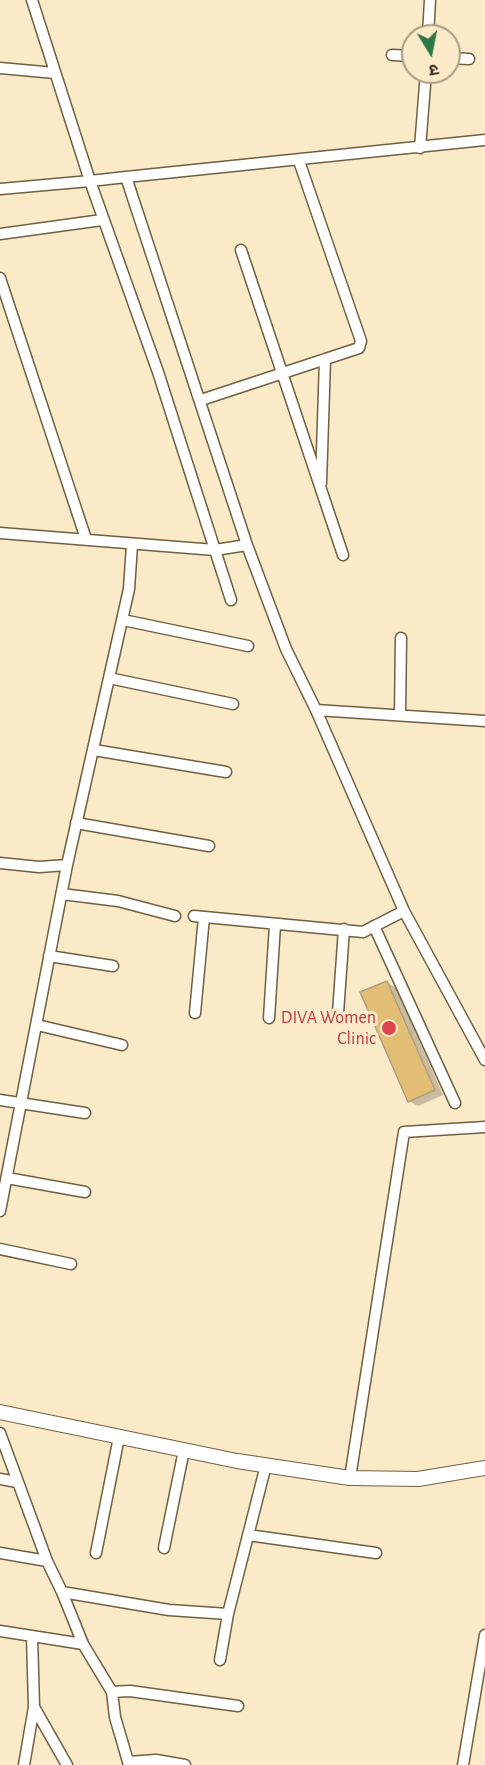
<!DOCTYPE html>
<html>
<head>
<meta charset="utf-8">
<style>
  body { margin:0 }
  #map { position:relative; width:485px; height:1765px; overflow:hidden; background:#fbeac7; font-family:"Alegreya Sans","Noto Sans Devanagari",sans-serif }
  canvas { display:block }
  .north { position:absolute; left:401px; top:24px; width:60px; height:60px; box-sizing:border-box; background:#fbeac7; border:2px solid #a99c82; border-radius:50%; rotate:170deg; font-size:16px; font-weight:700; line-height:24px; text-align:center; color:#2e271a }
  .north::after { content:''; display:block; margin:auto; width:21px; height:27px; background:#2c7746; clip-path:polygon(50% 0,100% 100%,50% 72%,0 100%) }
</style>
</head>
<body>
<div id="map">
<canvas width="485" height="1765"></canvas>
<div class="north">उ</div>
</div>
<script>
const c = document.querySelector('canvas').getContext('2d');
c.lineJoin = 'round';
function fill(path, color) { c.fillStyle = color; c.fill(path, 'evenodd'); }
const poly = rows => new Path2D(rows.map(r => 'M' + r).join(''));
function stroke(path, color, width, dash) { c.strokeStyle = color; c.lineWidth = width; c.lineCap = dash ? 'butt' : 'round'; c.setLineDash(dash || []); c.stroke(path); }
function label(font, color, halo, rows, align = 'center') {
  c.font = font + ' "Alegreya Sans",sans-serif'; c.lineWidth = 6; c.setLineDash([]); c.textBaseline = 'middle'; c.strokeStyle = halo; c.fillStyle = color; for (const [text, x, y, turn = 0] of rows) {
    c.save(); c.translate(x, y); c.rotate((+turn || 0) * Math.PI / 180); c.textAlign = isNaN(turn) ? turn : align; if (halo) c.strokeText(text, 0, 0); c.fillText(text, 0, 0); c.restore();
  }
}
const shadow = poly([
  [387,982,396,988,443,1095,418,1106,409,1101]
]);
const building = poly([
  [387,981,435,1090,408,1102,360,992,387,981]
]);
const minor = poly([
  [428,36,430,0],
  [392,55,413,56],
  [449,58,469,59],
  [0,68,55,73],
  [485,140,126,177,247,545,286,649,316,710,404,911,485,1060],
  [420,148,426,72],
  [126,177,90,181,158,372,231,600],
  [0,189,90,181,32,0],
  [0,234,102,220],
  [241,250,343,555],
  [0,278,86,539],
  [201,400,359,348,361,341,299,161],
  [321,483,325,359],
  [0,533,215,550,247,545],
  [123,620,248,646],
  [109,678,233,704],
  [316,710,485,721],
  [400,715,401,638],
  [94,750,226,772],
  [76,823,209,846],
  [0,863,39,867,67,865],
  [62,894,118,901,175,916],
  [194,916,363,932,404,911],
  [374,926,455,1103],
  [49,956,113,966],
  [195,1013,204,917],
  [338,1013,344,929],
  [269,1018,275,925],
  [37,1025,122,1045],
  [0,1100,85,1113],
  [7,1178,85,1192],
  [0,1211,67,865,129,589,132,545],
  [0,1249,71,1264],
  [0,1433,47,1561],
  [350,1478,404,1132,485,1127],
  [0,1479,17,1482],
  [248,1535,376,1553],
  [164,1548,184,1450],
  [0,1553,47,1561,62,1592,169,1610,228,1614],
  [96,1553,119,1437],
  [62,1592,83,1644,112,1692,115,1717,129,1765],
  [0,1631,83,1644],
  [220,1660,228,1614,266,1465],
  [112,1692,130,1691,238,1706],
  [34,1707,67,1765],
  [128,1762,156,1760,185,1765],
  [24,1765,34,1707,32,1636],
  [463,1765,485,1635]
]);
const tertiary = poly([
  [0,1412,237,1461,350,1478,418,1479,485,1468]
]);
const markers = [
  [389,1028,8,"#e0444e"]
];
const healthNames = [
  ["DIVA Women",376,1018],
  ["Clinic",376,1039]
];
fill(shadow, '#0003');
fill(building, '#e1be74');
stroke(building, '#af9f7f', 1.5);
stroke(minor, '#6e6041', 13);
stroke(tertiary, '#6e6041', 16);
stroke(minor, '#fff', 10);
stroke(tertiary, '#fff', 14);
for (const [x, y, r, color] of markers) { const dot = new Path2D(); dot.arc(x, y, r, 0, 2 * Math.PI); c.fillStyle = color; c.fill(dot); stroke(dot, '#fbeac7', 2); }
label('18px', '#be3a42', '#fbeac7', healthNames, 'right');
</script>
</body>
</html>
